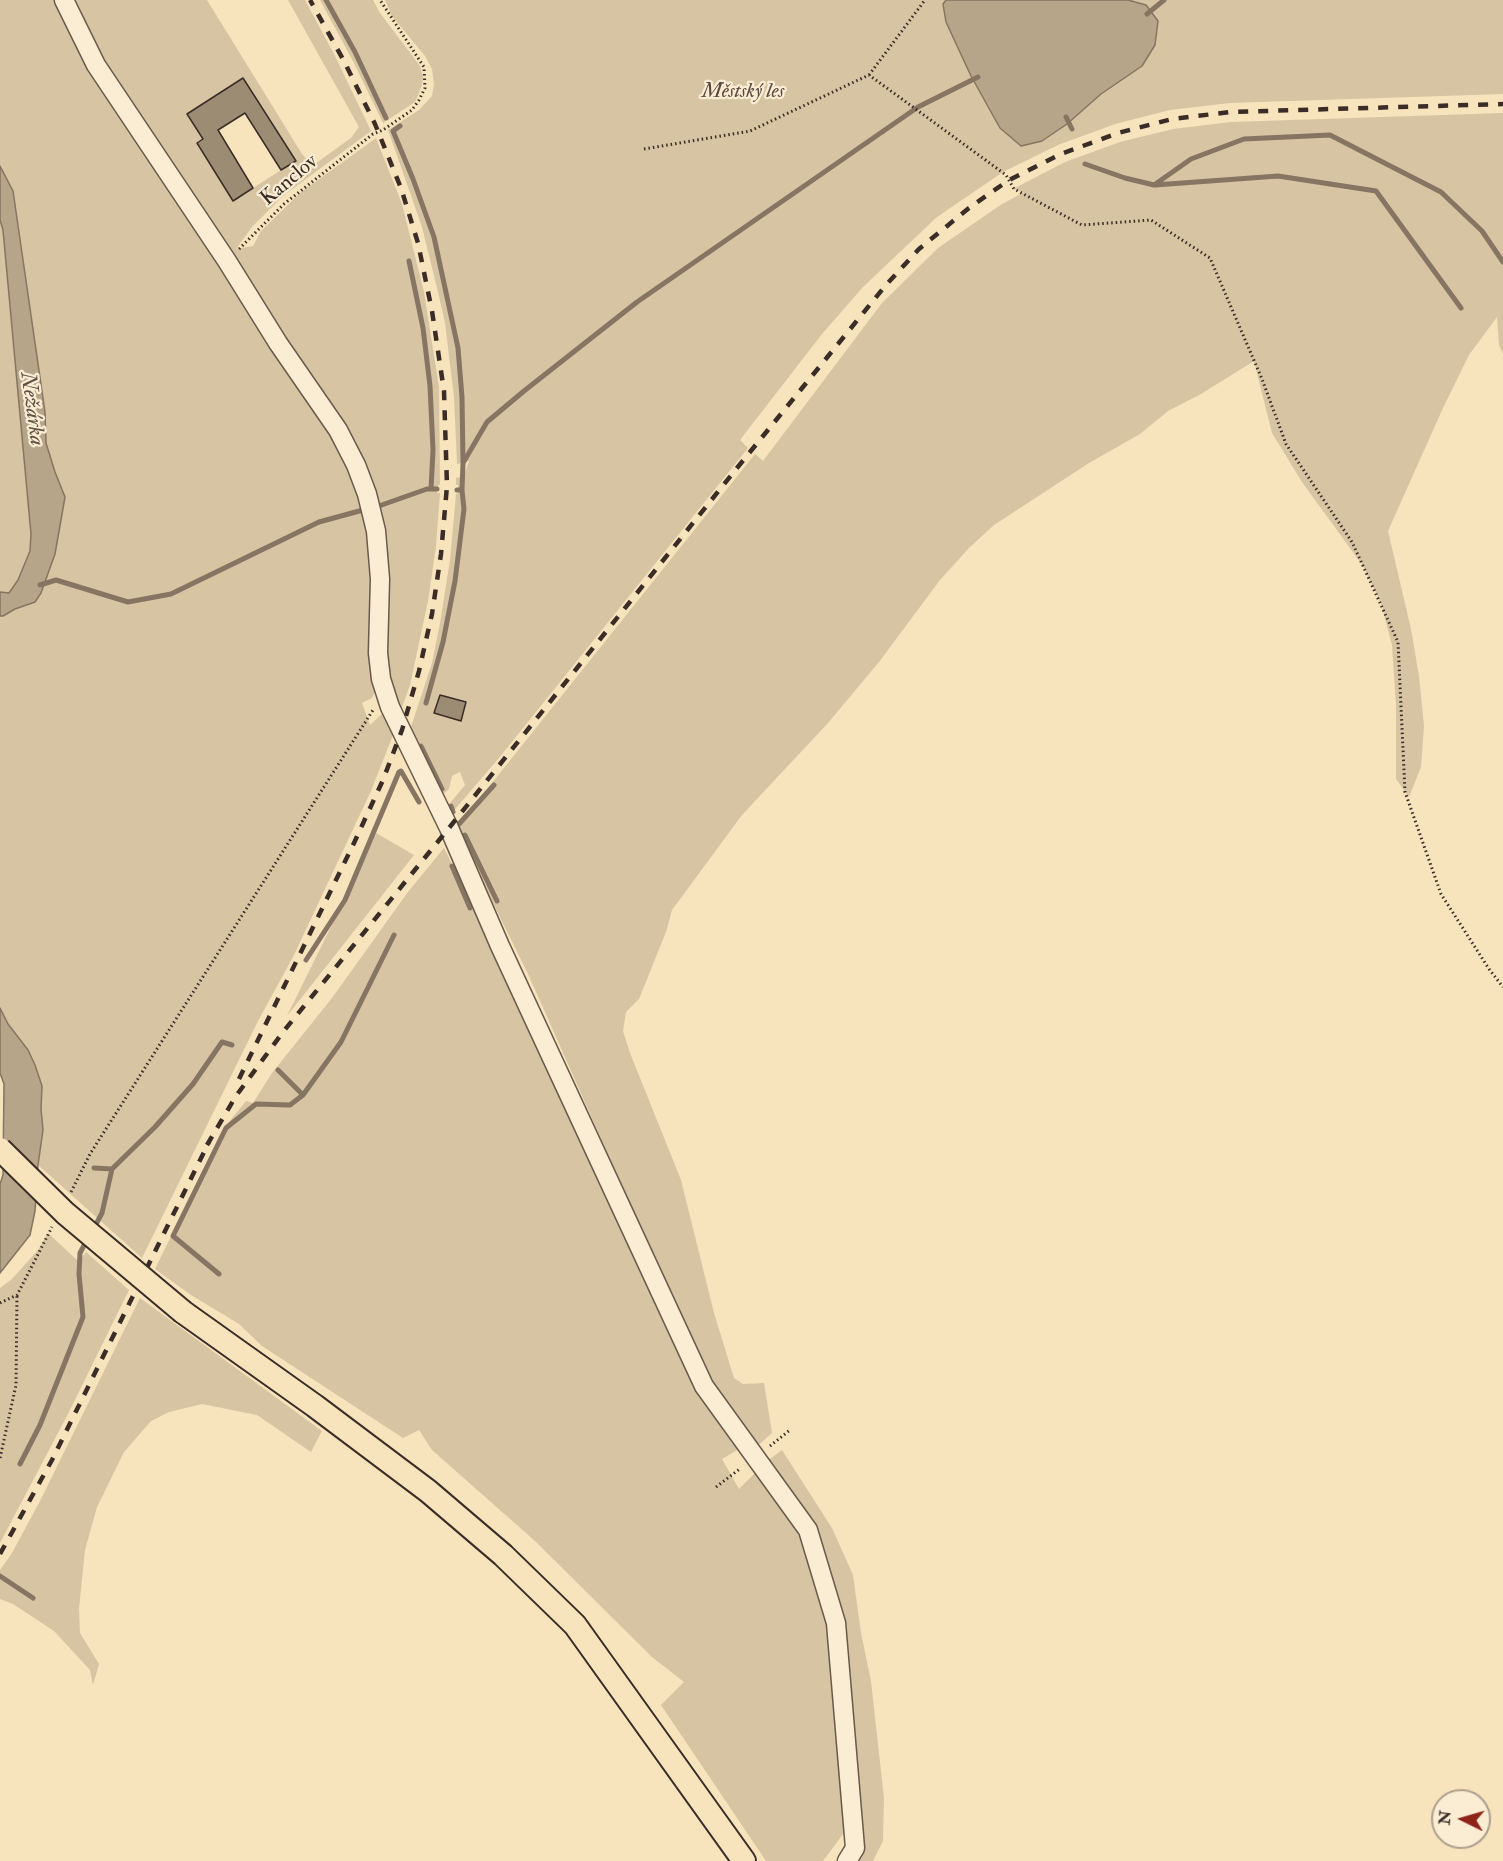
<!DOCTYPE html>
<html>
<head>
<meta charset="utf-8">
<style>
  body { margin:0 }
  #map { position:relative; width:1503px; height:1861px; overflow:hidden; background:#f7e3bc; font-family:"IM FELL Double Pica",serif }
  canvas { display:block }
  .north { position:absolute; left:1431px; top:1789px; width:60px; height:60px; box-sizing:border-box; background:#faedd3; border:2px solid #ada08e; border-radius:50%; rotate:275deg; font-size:16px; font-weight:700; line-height:24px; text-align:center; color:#3a2d27 }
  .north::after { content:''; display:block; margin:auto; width:21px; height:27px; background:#8f2418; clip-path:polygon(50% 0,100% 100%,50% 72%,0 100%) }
</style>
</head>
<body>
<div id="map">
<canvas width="1503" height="1861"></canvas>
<div class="north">N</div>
</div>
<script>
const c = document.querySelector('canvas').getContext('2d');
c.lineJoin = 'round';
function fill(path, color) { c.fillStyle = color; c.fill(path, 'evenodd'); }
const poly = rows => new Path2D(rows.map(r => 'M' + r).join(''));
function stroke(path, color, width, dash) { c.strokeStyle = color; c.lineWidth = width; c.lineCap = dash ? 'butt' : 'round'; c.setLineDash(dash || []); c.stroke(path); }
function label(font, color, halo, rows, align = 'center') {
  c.font = font + ' "IM FELL Double Pica",serif'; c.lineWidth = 4.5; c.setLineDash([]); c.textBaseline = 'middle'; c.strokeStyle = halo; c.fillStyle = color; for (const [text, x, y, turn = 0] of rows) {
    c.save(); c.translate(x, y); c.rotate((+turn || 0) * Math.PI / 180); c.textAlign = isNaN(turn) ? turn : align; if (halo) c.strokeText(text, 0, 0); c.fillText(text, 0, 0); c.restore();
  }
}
const green = poly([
  [0,0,207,0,302,154,310,163,315,164,351,138,359,127,288,0,305,0,334,54,371,131,283,196,252,227,236,249,253,246,261,231,300,193,376,138,402,204,424,292,439,387,440,485,438,485,437,493,440,493,436,546,428,601,410,685,401,710,377,687,372,698,362,703,370,725,384,712,390,723,393,735,371,791,294,955,257,1023,142,1258,38,1165,43,1130,35,1065,28,1050,8,1024,0,1008,0,616,3,616,15,609,35,602,55,554,65,498,55,472,46,443,45,412,13,191,0,166],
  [243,79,295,161,233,201,197,143,203,139,187,114],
  [320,0,373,0,380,13,420,66,423,77,422,85,415,102,383,123,353,61],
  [385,0,946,0,943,4,971,76,1000,128,1021,146,1042,141,1067,124,1101,94,1142,66,1146,5,1128,0,1503,0,1503,94,1230,103,1170,110,1115,124,1058,145,1003,172,937,217,863,287,822,334,740,440,748,448,499,758,450,815,446,808,465,785,460,772,452,776,449,789,440,797,418,753,411,727,432,663,440,623,450,560,456,494,458,493,458,485,456,485,456,478,464,476,469,461,457,464,454,397,445,323,438,292,422,227,388,130,419,110,432,96,434,84,432,69,425,56,392,16],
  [1503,113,1503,354,1499,345,1497,317,1469,355,1443,408,1388,531,1411,629,1419,676,1424,726,1421,767,1409,797,1396,779,1396,705,1392,645,1381,603,1363,566,1302,482,1272,433,1254,361,1201,394,1168,411,1140,434,1089,463,994,525,969,548,940,580,879,662,828,723,742,815,672,910,666,932,639,999,626,1012,623,1031,630,1053,681,1180,714,1313,734,1378,743,1384,764,1383,772,1433,755,1448,710,1385,529,976,456,828,755,454,763,461,882,303,938,248,999,206,1024,192,1013,189,1065,162,1120,142,1173,129,1231,122],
  [0,220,3,230,31,534,30,551,18,580,9,593,0,592],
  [376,833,414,855,287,1016,351,886],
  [444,848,739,1449,722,1459,739,1489,756,1472,801,1527,831,1625,846,1830,823,1861,766,1861,661,1705,684,1682,652,1657,535,1541,432,1450,419,1430,403,1438,262,1346,239,1324,191,1295,155,1269,224,1128,246,1101,253,1103,272,1073,332,998,408,892],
  [48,1233,79,1262,86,1252,129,1290,68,1414,0,1543,0,1288,12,1279,38,1250],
  [140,1298,322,1431,311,1452,257,1415,202,1404,169,1412,151,1421,124,1452,97,1507,85,1550,79,1609,80,1633,99,1664,93,1685,90,1670,54,1631,13,1604,0,1599,0,1570,12,1553,41,1499],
  [782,1450,832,1528,853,1575,861,1633,871,1681,884,1798,883,1841,873,1861,851,1861,841,1622,811,1526,766,1462]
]);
const water = poly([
  [946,0,1128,0,1146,5,1158,21,1155,45,1142,66,1101,94,1067,124,1042,141,1021,146,1000,128,971,76,946,22,943,4,946,0],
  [0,166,13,191,45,412,46,443,55,472,65,497,55,554,41,593,35,602,15,609,3,616,0,616,0,592,9,593,18,580,30,551,31,534,3,230,0,220,0,166],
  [0,1008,8,1024,28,1050,35,1065,42,1086,41,1109,43,1130,38,1165,35,1211,30,1235,0,1273,0,1184,3,1175,4,1084,0,1073,0,1008]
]);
const stream = poly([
  [326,0,355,52,386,118],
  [1147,14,1164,0],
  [1066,117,1072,129],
  [400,126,393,131,413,179,434,237,458,348,462,397,463,462],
  [1085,164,1125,178,1154,185,1191,159,1244,139,1330,135,1441,192,1482,231,1503,262],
  [1155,185,1278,176,1376,191,1461,308],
  [409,261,423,328,430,386,433,450,431,489],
  [457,490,462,490,463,463,487,422,524,391,637,302,918,107,978,77],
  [376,507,427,489,437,489],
  [40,585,56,580,128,602,171,594,319,522,363,510],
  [426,703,443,642,455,581,464,509,462,490],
  [421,746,442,789],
  [401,771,419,802],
  [451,806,453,812],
  [459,823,459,824,494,785],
  [465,835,497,901],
  [452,866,470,908],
  [306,960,345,900,399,772],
  [303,1095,341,1042,394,935],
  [94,1168,112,1169,155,1127,193,1084,222,1042,232,1045],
  [93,1230,102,1213,112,1169],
  [219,1274,173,1236,226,1128,256,1104,290,1105,303,1095,278,1070],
  [20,1464,40,1425,83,1317,79,1274,80,1253,88,1238],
  [0,1576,33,1598]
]);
const building = poly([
  [243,78,296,161,281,170,245,113,218,130,253,188,233,201,197,143,203,139,187,114,243,78],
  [440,695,466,702,461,721,434,713,440,695]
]);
const path = poly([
  [869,75,925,0],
  [644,149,750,131,869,75,1006,175,1014,189,1082,225,1151,220,1210,258,1262,379,1286,444,1352,542,1398,642,1405,792,1441,894,1489,969,1503,987],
  [239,249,284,204,373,134,383,130,412,110,419,100,425,88,424,67,380,0],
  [71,1192,90,1154,373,710],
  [0,1303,17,1295,52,1227],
  [770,1446,790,1430],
  [0,1458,16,1385,17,1295],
  [716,1487,741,1468]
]);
const minor = poly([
  [64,0,96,65,227,261,278,343,338,430,356,465,367,494,376,531,380,579,378,653,381,679,390,707,449,828,500,946,704,1386,808,1530,836,1623,855,1848,847,1861]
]);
const major = poly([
  [183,1312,315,1406,428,1491,503,1555,575,1625,744,1861]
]);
const rail = poly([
  [239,1079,354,843,383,780,402,730,419,671,432,614,441,554,447,486,444,391,432,311,418,243,401,188,375,124,344,61,310,0],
  [207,1145,236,1096,283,1032,449,828,737,468,886,285,919,249,969,208,1009,180,1061,154,1118,133,1172,119,1230,112,1503,104],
  [0,1554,52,1460,211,1138]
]);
const majorBridge = poly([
  [0,1149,65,1213,183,1312]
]);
const parkNames = [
  ["Městský les",743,92]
];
const streetNames = [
  ["Kanclov",290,181,-40]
];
const waterNames = [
  ["Nežárka",31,409,82]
];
fill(green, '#d7c4a3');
fill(water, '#b7a589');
stroke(water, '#857562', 1.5);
stroke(stream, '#857562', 5);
fill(building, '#9c8c74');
stroke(building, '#3a2d27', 1.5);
stroke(minor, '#695a4c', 21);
stroke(major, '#3a2d27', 26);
stroke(path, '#3a2d27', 3, [1.5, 3]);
stroke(minor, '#faedd3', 18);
stroke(major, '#f7e3bc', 22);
stroke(rail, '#3a2d27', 4.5, [10, 10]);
stroke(majorBridge, '#3a2d27', 26, []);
stroke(majorBridge, '#f7e3bc', 22);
label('italic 21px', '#594b40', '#faedd3', parkNames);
label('21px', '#3a2d27', '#faedd3', streetNames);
label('italic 22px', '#605144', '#faedd3', waterNames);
</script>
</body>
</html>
